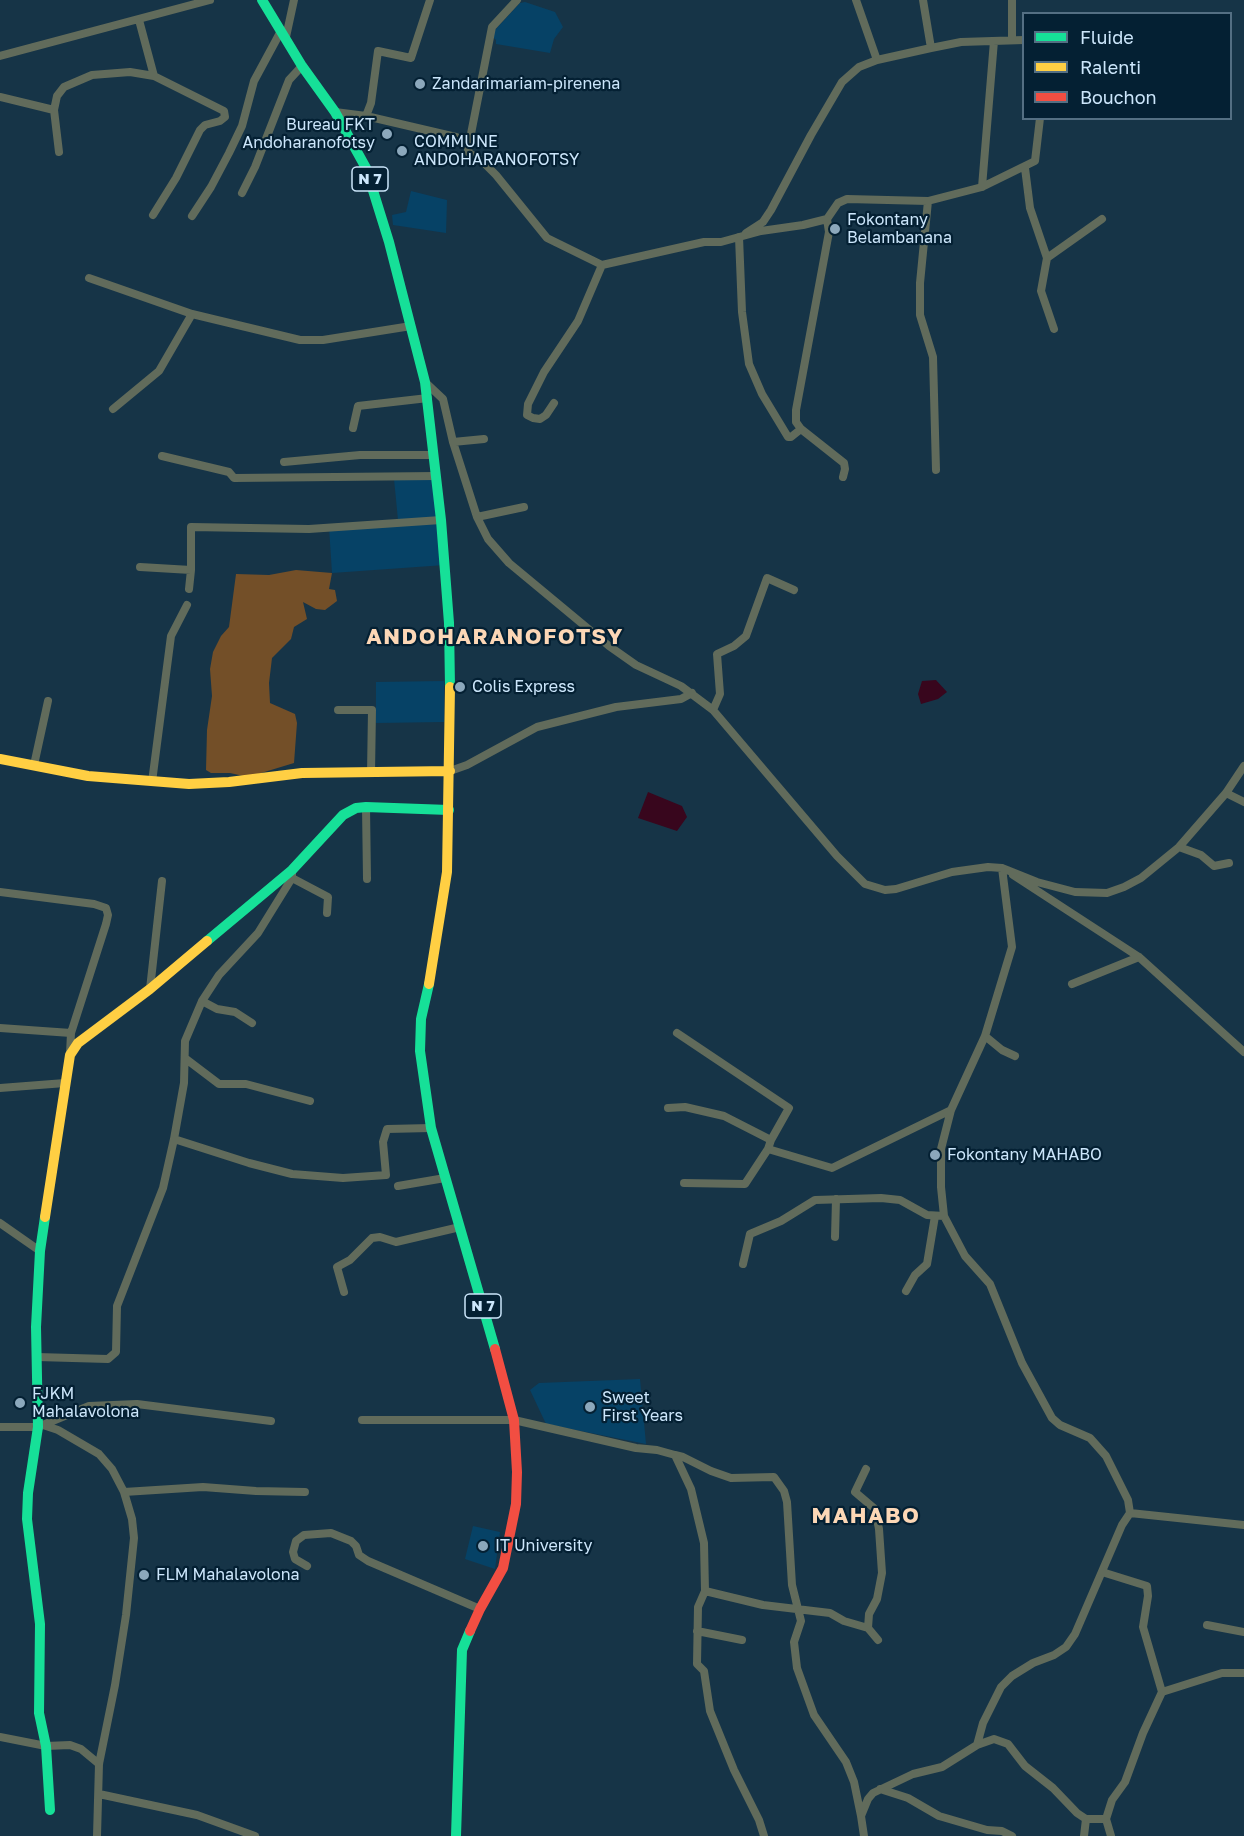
<!DOCTYPE html>
<html>
<head>
<meta charset="utf-8">
<style>
  body { margin:0 }
  #map { position:relative; width:1244px; height:1836px; overflow:hidden; background:#163447; font-family:"Golos Text",sans-serif }
  canvas { display:block }
  .legend { position:absolute; left:1022px; top:12px; width:210px; height:108px; box-sizing:border-box; background:#042033; border:2px solid #546f83; margin:0; padding:8px 10px; list-style:none; font-size:18px; color:#cce6fb }
  .legend li { display:flex; align-items:center; gap:12px; height:30px }
  .legend b { width:30px; border:2px solid #546f83 }
</style>
</head>
<body>
<div id="map">
<canvas width="1244" height="1836"></canvas>
<ul class="legend">
<li><b style="height:8px;background:#16e098"></b>Fluide</li>
<li><b style="height:8px;background:#ffcf43"></b>Ralenti</li>
<li><b style="height:8px;background:#f24e42"></b>Bouchon</li>
</ul>
</div>
<script>
const c = document.querySelector('canvas').getContext('2d');
c.lineJoin = 'round';
function fill(path, color) { c.fillStyle = color; c.fill(path, 'evenodd'); }
const poly = rows => new Path2D(rows.map(r => 'M' + r).join(''));
function stroke(path, color, width, dash) { c.strokeStyle = color; c.lineWidth = width; c.lineCap = dash ? 'butt' : 'round'; c.setLineDash(dash || []); c.stroke(path); }
function label(font, color, halo, rows, align = 'center') {
  c.font = font + ' "Golos Text",sans-serif'; c.lineWidth = 4.5; c.setLineDash([]); c.textBaseline = 'middle'; c.strokeStyle = halo; c.fillStyle = color; for (const [text, x, y, turn = 0] of rows) {
    c.save(); c.translate(x, y); c.rotate((+turn || 0) * Math.PI / 180); c.textAlign = isNaN(turn) ? turn : align; if (halo) c.strokeText(text, 0, 0); c.fillText(text, 0, 0); c.restore();
  }
}
const built = poly([
  [525,2,555,12,563,27,554,39,550,53,496,44,496,40,493,37,494,31,520,3],
  [411,191,447,200,446,233,393,225,392,215,406,212],
  [394,479,433,480,438,517,398,520],
  [441,520,445,565,332,573,329,527],
  [444,681,444,722,376,723,376,682],
  [640,1379,646,1444,546,1424,530,1390,539,1383],
  [473,1526,500,1532,495,1569,465,1559]
]);
const forest = poly([
  [296,570,332,573,329,589,335,590,337,601,325,610,316,609,303,602,307,619,294,627,291,639,272,658,269,683,270,703,295,714,297,723,294,763,248,777,230,773,211,773,206,770,207,730,212,696,210,669,213,652,221,636,229,627,236,574,269,575]
]);
const water = poly([
  [936,680,947,692,938,699,921,704,918,694,922,681],
  [648,792,682,806,687,817,677,831,638,818]
]);
const street = poly([
  [517,0,492,27,468,149,469,153,482,161,496,175,547,238,602,265,704,242,721,242,761,231,803,225,827,219,838,203,847,199,928,201,982,187,1035,161,1040,118],
  [856,0,877,60],
  [1012,0,1012,40],
  [139,20,154,76,224,111,225,117,220,121,205,125,200,130,176,178,153,215],
  [286,37,294,0],
  [931,48,961,42,1024,40],
  [0,56,210,0],
  [0,97,54,110],
  [335,112,366,116,456,137,469,143],
  [366,116,371,103,378,51,411,58,430,0],
  [59,152,54,110,57,96,64,87,92,75,130,72,154,76],
  [1025,168,1030,208,1047,258,1041,291,1054,329],
  [982,187,994,41],
  [242,193,255,167,289,80,302,66],
  [928,201,920,283,920,315,933,357,936,470],
  [192,216,211,187,229,153,242,126,254,81,281,31],
  [827,219,829,232,796,410,796,422,801,429,844,463,845,469,843,477],
  [746,233,763,222,771,210,811,135,842,82,859,67,877,60,931,48,923,0],
  [739,237,742,312,749,364,762,394,788,437,791,437,801,429],
  [1047,258,1102,219],
  [89,278,192,314,300,340,323,340,411,326],
  [426,383,443,399,453,442,477,517,488,539,509,563,609,646,636,665,681,686,713,710,837,856,865,884,885,890,896,889,952,872,988,867,1002,868,1037,882,1075,892,1107,893,1124,887,1141,878,1179,847,1226,793,1244,766],
  [554,403,546,415,540,419,533,418,527,415,528,404,544,372,578,321,602,265],
  [113,409,159,371,192,314],
  [353,428,358,406,428,398],
  [453,442,484,439],
  [162,456,229,472,234,478,436,476],
  [284,462,360,455,434,455],
  [477,517,524,507],
  [140,567,191,570],
  [189,589,191,570,191,527,309,529,441,520],
  [338,710,372,710,371,773],
  [713,710,720,694,717,654,734,646,746,636,767,578,794,590],
  [34,765,48,701],
  [450,771,467,765,537,727,616,707,681,699,692,693],
  [152,782,171,636,187,605],
  [1226,793,1244,802],
  [366,807,367,879],
  [1179,847,1201,855,1214,866,1229,863],
  [1013,875,1139,957,1244,1052],
  [292,878,328,897,327,913],
  [0,892,94,904,106,908,108,915,106,924,71,1033,70,1054],
  [1072,984,1139,957],
  [150,989,162,881],
  [202,1001,217,1009,235,1012,252,1023],
  [0,1028,71,1033],
  [677,1033,789,1108,771,1140,768,1149],
  [985,1036,1002,1050,1015,1056],
  [186,1059,219,1084,246,1084,310,1101],
  [0,1088,65,1083],
  [668,1108,685,1107,724,1116,771,1140],
  [174,1139,249,1163,292,1174,343,1178,386,1175,383,1142,387,1129,431,1128],
  [684,1183,745,1184,768,1149,832,1168,951,1110],
  [398,1186,445,1178],
  [0,1223,40,1251],
  [835,1237,836,1199],
  [743,1264,750,1234,781,1221,815,1200,881,1198,900,1200,927,1215,944,1216],
  [906,1291,915,1275,927,1264,935,1216],
  [344,1292,337,1267,350,1260,372,1238,380,1237,396,1242,460,1227],
  [37,1357,108,1359,116,1352,117,1306,163,1188,174,1139,184,1083,185,1041,202,1001,219,975,258,933,292,878,292,870],
  [362,1420,514,1420,636,1448,657,1450,675,1455,691,1489,704,1543,705,1591,698,1607,697,1664,704,1671,710,1711,734,1770,759,1820,764,1836],
  [43,1425,58,1430,99,1454,112,1469,124,1492,132,1519,134,1538,126,1615,115,1685,99,1764,97,1836],
  [0,1427,38,1427,89,1406,137,1404,271,1421],
  [675,1455,683,1457,711,1471,731,1478,774,1477,784,1491,787,1502,792,1585,801,1621,794,1642,797,1668,814,1715,846,1762,854,1782,861,1816],
  [866,1469,855,1492,875,1509,879,1529,882,1573,877,1599,869,1614,868,1628,878,1640],
  [124,1492,203,1487,256,1491,305,1492],
  [1130,1513,1244,1525],
  [307,1566,295,1559,293,1552,296,1541,304,1535,331,1533,351,1541,356,1546,359,1555,368,1561,480,1609],
  [1102,1572,1147,1586,1148,1596,1143,1627,1162,1692,1222,1673,1244,1673],
  [705,1591,763,1605,830,1613,844,1621,868,1628],
  [1207,1625,1244,1632],
  [697,1631,742,1640],
  [0,1737,46,1746,70,1745,81,1749,99,1764],
  [977,1745,994,1739,1008,1744,1025,1766,1053,1788,1077,1813,1086,1819],
  [880,1789,908,1798,939,1816,987,1830,1002,1831,1012,1836],
  [99,1794,197,1815,255,1836],
  [1106,1819,1112,1800,1125,1782,1143,1733,1162,1692],
  [864,1836,861,1816,868,1799,873,1793,913,1774,942,1767,977,1745,983,1723,1001,1687,1012,1676,1033,1663,1054,1655,1066,1647,1075,1634,1122,1525,1130,1513,1128,1500,1106,1456,1090,1438,1060,1425,1052,1418,1022,1363,990,1284,965,1256,944,1216,941,1187,941,1149,951,1110,985,1036,1012,947,1002,868],
  [1084,1836,1086,1819,1106,1819,1111,1836]
]);
const fast = poly([
  [262,0,302,66,335,112,366,168,389,242,425,382,441,520,449,623,450,687],
  [207,941,292,870,343,815,356,808,366,807,449,810],
  [429,984,421,1019,420,1051,431,1128,495,1349],
  [45,1217,40,1251,36,1327,38,1427,28,1493,27,1519,40,1624,39,1713,46,1746,50,1810],
  [456,1836,462,1650,470,1631]
]);
const slow = poly([
  [0,759,88,776,189,784,229,782,302,773,450,771],
  [429,984,447,872,450,687],
  [45,1217,70,1055,78,1043,150,989,207,941]
]);
const jam = poly([
  [470,1631,480,1609,503,1568,516,1504,517,1472,514,1420,495,1349]
]);
const markers = [
  [420,84,6,"#8ca8bc"],
  [387,134,6,"#8ca8bc"],
  [402,151,6,"#8ca8bc"],
  [835,229,6,"#8ca8bc"],
  [460,687,6,"#8ca8bc"],
  [935,1155,6,"#8ca8bc"],
  [20,1403,6,"#8ca8bc"],
  [590,1407,6,"#8ca8bc"],
  [483,1546,6,"#8ca8bc"],
  [144,1575,6,"#8ca8bc"]
];
const shields = [
  [370,179,36],
  [483,1306,36]
];
const shieldNames = [
  ["N 7",370,179],
  ["N 7",483,1306]
];
const poiNames = [
  ["Zandarimariam-pirenena",432,84],
  ["Bureau FKT",375,125,"right"],
  ["Andoharanofotsy",375,143,"right"],
  ["COMMUNE",414,142],
  ["ANDOHARANOFOTSY",414,160],
  ["Fokontany",847,220],
  ["Belambanana",847,238],
  ["Colis Express",472,687],
  ["Fokontany MAHABO",947,1155],
  ["FJKM",32,1394],
  ["Mahalavolona",32,1412],
  ["Sweet",602,1398],
  ["First Years",602,1416],
  ["IT University",495,1546],
  ["FLM Mahalavolona",156,1575]
];
const districtNames = [
  ["ANDOHARANOFOTSY",495,637],
  ["MAHABO",866,1516]
];
fill(built, '#064266');
fill(forest, '#734f28');
fill(water, '#38061d');
stroke(street, '#616b5b', 8);
stroke(fast, '#16e098', 10);
stroke(slow, '#ffcf43', 10);
stroke(jam, '#f24e42', 10);
for (const [x, y, r, color] of markers) { const dot = new Path2D(); dot.arc(x, y, r, 0, 2 * Math.PI); c.fillStyle = color; c.fill(dot); stroke(dot, '#042033', 2); }
for (const [x, y, w] of shields) { const box = new Path2D(); box.roundRect(x - w / 2, y - 12, w, 24, 4.5); c.fillStyle = '#042033'; c.fill(box); stroke(box, '#cce6fb', 1.5); }
label('bold 15px', '#cce6fb', null, shieldNames);
label('16px', '#cce6fb', '#042033', poiNames, 'left');
c.letterSpacing = '1.5px';
label('bold 22px', '#fcd7b6', '#042033', districtNames);
c.letterSpacing = '0px';
</script>
</body>
</html>
